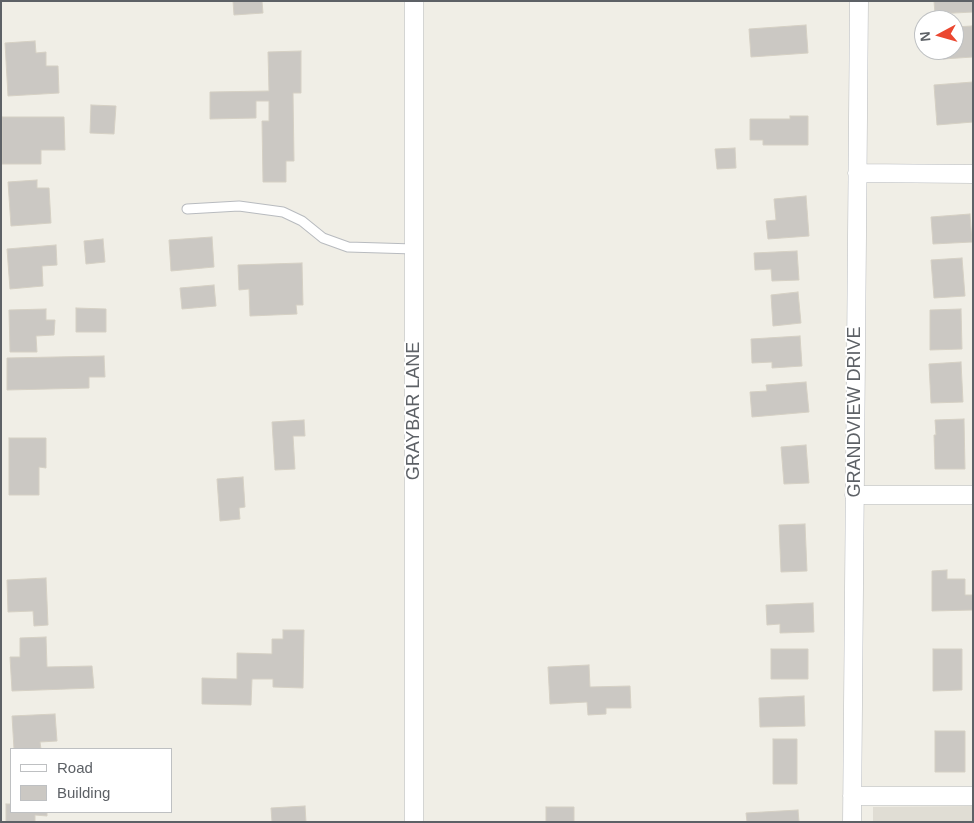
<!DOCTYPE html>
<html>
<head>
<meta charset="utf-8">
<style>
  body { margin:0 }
  #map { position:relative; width:974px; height:823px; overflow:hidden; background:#f0eee6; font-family:Arial,sans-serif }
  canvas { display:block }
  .frame { position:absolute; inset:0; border:2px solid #5d6166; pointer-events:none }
  .legend { position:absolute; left:10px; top:748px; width:162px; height:65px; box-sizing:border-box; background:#fff; border:1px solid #bec0c2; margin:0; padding:6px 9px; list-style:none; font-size:15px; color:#5d6166 }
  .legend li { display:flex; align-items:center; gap:10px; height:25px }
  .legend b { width:25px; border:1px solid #bec0c2 }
  .north { position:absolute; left:914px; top:10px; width:50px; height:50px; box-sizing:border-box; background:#fff; border:1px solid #bec0c2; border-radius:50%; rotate:264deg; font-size:14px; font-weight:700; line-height:20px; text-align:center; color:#5d6166 }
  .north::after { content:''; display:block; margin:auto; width:18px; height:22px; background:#eb4730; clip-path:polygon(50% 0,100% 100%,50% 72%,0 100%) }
</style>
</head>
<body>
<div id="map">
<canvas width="974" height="823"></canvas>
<div class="frame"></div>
<ul class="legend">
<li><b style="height:6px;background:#fff"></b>Road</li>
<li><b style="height:14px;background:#cbc8c3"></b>Building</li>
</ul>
<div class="north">N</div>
</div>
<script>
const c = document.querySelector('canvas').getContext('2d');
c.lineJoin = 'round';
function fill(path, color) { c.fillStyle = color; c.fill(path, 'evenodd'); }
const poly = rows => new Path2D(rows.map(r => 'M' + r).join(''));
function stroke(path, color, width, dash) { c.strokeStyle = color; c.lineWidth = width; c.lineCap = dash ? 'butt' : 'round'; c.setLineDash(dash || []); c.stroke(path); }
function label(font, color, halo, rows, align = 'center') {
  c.font = font + ' Arial,sans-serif'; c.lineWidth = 4; c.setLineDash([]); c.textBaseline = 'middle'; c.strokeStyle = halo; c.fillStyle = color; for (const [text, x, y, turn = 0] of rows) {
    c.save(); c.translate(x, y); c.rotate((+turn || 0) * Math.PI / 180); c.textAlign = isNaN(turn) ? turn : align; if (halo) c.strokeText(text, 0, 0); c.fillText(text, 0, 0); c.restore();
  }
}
const education = poly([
  [973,806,973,822,873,822,873,807]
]);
const building = poly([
  [233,1,262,1,263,13,234,15,233,1],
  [934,1,973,1,973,12,935,14,934,1],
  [806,25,808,53,751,57,749,29,806,25],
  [972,26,973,57,943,59,942,50,954,50,954,27,972,26],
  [35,41,36,53,46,52,46,66,58,66,59,93,8,96,5,43,35,41],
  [301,51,301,93,293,93,294,161,286,161,286,182,263,182,262,121,269,121,269,101,256,101,256,118,210,119,210,92,269,91,268,52,301,51],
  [973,82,973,122,937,125,934,85,973,82],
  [91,105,116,106,114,134,90,133,91,105],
  [790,116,808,116,808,145,763,145,763,140,750,140,750,119,790,119,790,116],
  [2,117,64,117,65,150,41,150,41,164,2,164,2,117],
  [735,148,736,168,717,169,715,149,735,148],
  [37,180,37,188,49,188,51,223,11,226,8,182,37,180],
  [806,196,809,236,768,239,766,221,776,220,774,199,806,196],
  [970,214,972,242,933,244,931,217,970,214],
  [212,237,214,267,171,271,169,240,212,237],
  [103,239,105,262,86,264,84,241,103,239],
  [56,245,57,265,42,266,43,286,10,289,7,249,56,245],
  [797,251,799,280,772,281,771,269,755,270,754,253,797,251],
  [962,258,965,296,934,298,931,260,962,258],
  [302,263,303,305,296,305,297,314,250,316,249,289,239,290,238,265,302,263],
  [214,285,216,306,182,309,180,288,214,285],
  [798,292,801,323,773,326,771,295,798,292],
  [76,308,106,309,106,332,76,332,76,308],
  [46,309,46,320,55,320,54,335,36,336,37,352,10,352,9,310,46,309],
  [961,309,962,349,930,350,930,310,961,309],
  [800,336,802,366,772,368,772,362,752,363,751,339,800,336],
  [104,356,105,377,89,377,89,388,7,390,7,358,104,356],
  [961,362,963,402,931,403,929,364,961,362],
  [806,382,809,412,752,417,750,392,767,391,766,385,806,382],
  [964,419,965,469,935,469,934,435,936,435,935,420,964,419],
  [304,420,305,436,293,436,295,469,275,470,272,422,304,420],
  [9,438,46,438,46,468,39,467,39,495,9,495,9,438],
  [806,445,809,483,784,484,781,447,806,445],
  [243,477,245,507,239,508,240,519,220,521,217,479,243,477],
  [805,524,807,571,781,572,779,525,805,524],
  [947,570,947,579,965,579,965,595,972,595,973,610,932,611,932,571,947,570],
  [46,578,48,625,34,626,33,611,8,612,7,580,46,578],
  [813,603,814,632,780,633,780,624,767,625,766,605,813,603],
  [283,630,304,630,303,688,273,687,273,679,252,679,251,705,202,704,202,678,237,679,237,653,272,654,272,639,283,639,283,630],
  [46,637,47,667,92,666,94,688,12,691,10,657,20,657,20,638,46,637],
  [771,649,808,649,808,679,771,679,771,649],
  [933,649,962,649,962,690,933,691,933,649],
  [589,665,590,687,630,686,631,708,606,708,606,714,588,715,587,702,550,704,548,667,589,665],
  [804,696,805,726,760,727,759,698,804,696],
  [55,714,57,741,40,742,41,749,14,749,12,716,55,714],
  [935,731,965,731,965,772,935,772,935,731],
  [773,739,797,739,797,784,773,784,773,739],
  [6,804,11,804,11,812,47,812,47,816,35,815,35,822,6,822,6,804],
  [305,806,306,822,272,822,271,808,305,806],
  [546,807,574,807,574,822,546,822,546,807],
  [798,810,799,822,747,822,746,813,798,810]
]);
const lane = poly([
  [187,209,239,206,283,212,302,221,323,238,348,247,414,249]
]);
const street = poly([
  [857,173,973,174],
  [854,495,973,495],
  [852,796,973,796],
  [414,822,414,1],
  [852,822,859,1]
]);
const streetNames = [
  ["GRAYBAR LANE",414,411,-90],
  ["GRANDVIEW DRIVE",855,412,-90]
];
fill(education, '#e0ddd4');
fill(building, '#cbc8c3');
stroke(building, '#d5d0c4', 1);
stroke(lane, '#b8bbbf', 11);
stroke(street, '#b8bbbf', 19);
stroke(lane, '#fff', 9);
stroke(street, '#fff', 18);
label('18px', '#5d6166', '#fff', streetNames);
</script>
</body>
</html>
